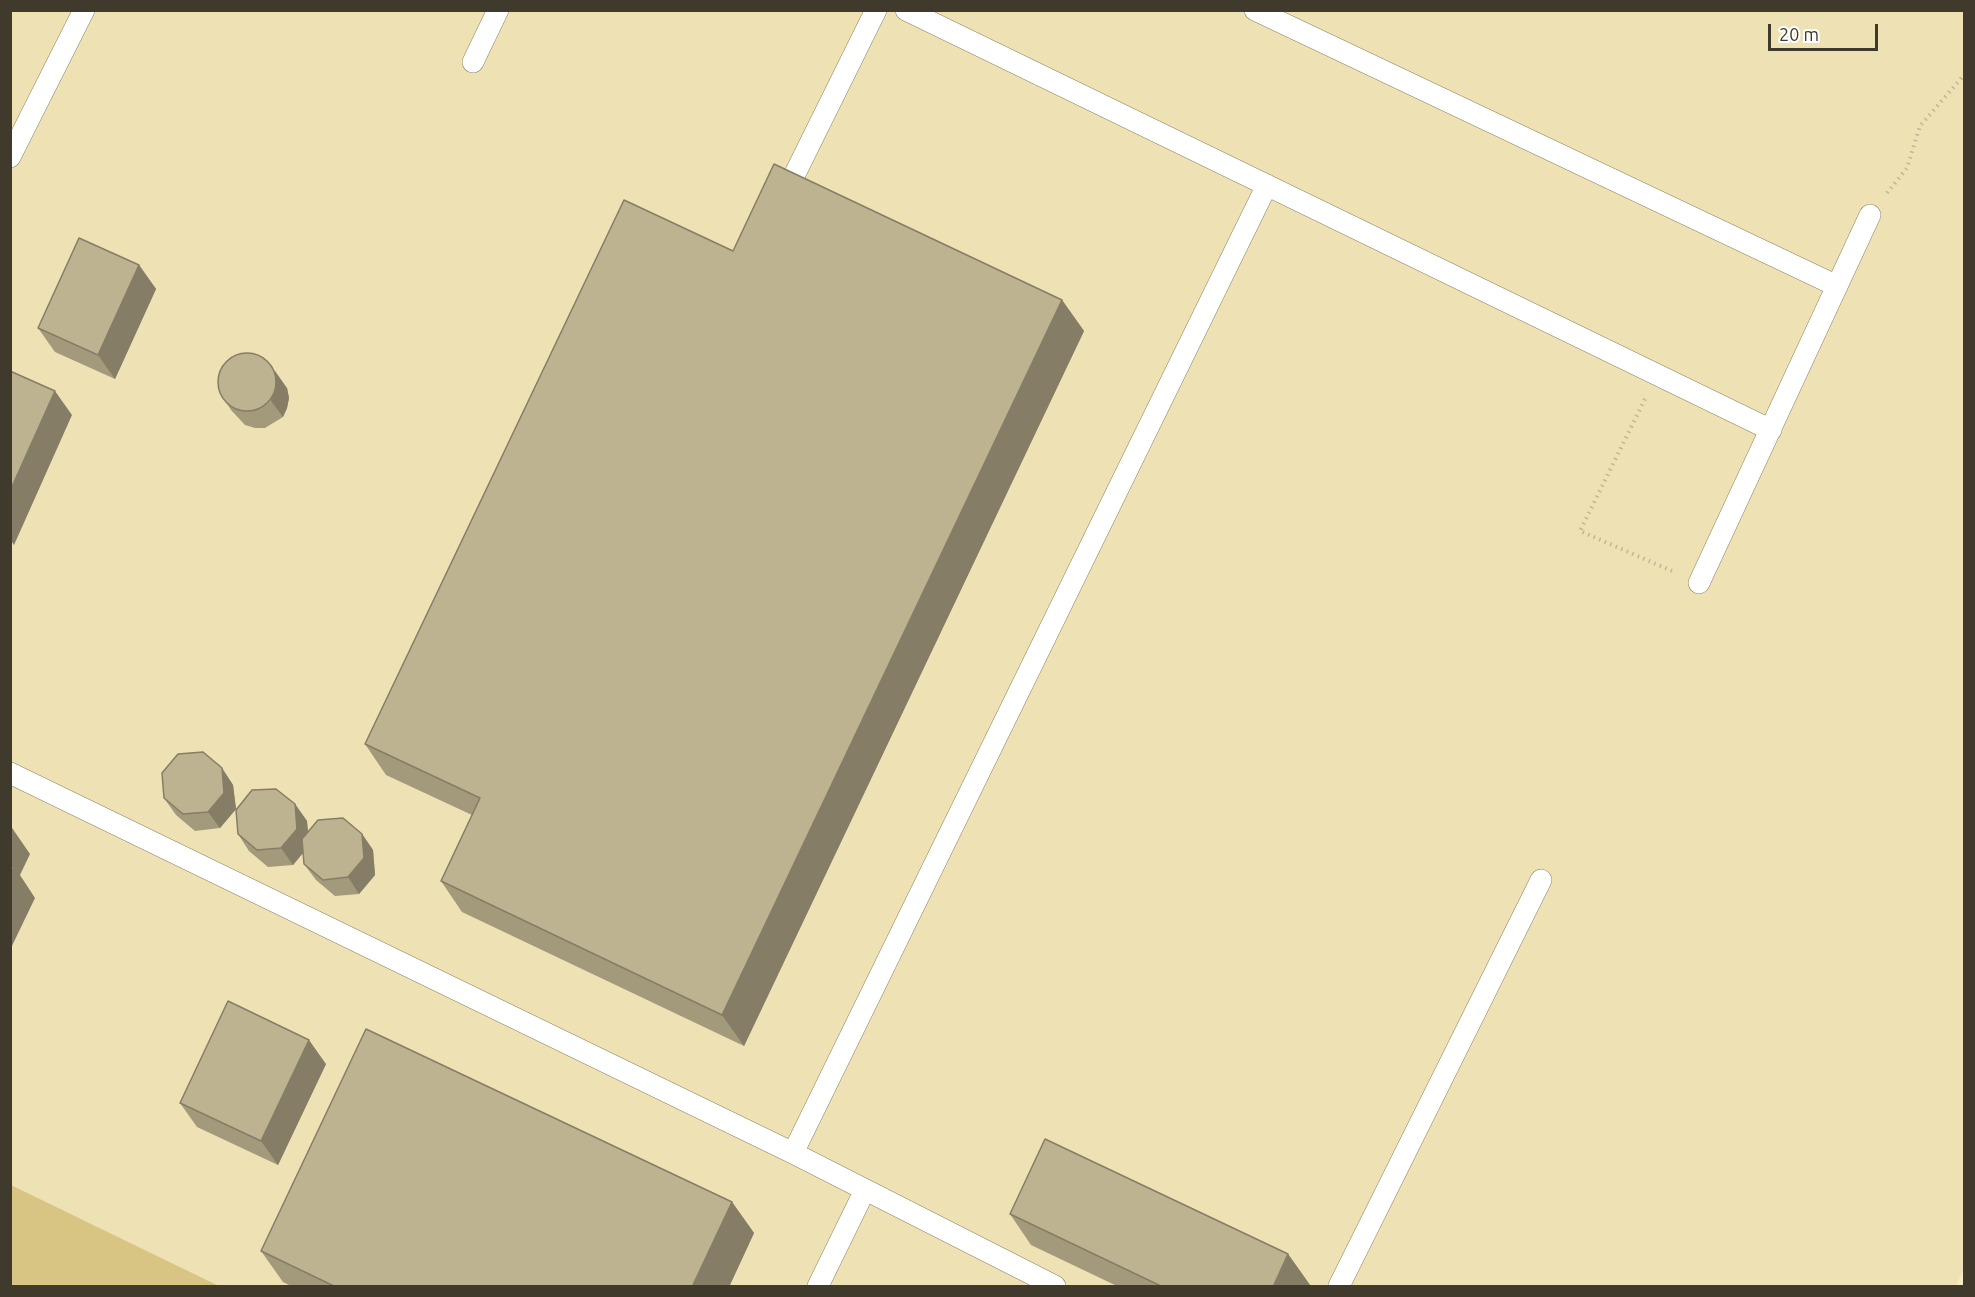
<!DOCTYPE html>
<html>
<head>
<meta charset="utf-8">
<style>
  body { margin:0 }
  #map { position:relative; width:1975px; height:1297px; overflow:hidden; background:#f7ebc6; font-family:Ubuntu,sans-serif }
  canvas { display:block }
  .frame { position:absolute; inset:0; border:12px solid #3f3a2c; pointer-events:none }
  .scale { position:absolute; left:1768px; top:24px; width:110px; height:27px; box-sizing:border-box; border:3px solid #3f3a2c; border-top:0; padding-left:8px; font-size:18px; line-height:21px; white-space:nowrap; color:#3f3a2c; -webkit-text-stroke:4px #fff; paint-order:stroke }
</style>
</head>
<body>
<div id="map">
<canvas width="1975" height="1297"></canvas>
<div class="frame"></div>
<div class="scale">20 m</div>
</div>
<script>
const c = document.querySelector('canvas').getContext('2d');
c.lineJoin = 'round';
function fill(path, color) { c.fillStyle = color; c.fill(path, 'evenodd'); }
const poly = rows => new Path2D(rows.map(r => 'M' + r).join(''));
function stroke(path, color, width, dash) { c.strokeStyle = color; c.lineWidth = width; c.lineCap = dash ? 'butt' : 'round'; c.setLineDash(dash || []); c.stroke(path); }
const built = poly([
  [10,11,1964,11,1964,1268,1956,1286,219,1286,11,1185]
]);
const green = poly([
  [10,1185,11,1185,219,1286,11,1286]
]);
const path = poly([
  [1887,193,1907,168,1920,126,1964,75],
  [1645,399,1580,531,1672,571]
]);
const lane = poly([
  [906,10,1771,430],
  [1255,10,1837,286],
  [473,62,498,10],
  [10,157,84,10],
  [783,198,876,10],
  [1699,583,1870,215],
  [10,773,793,1153,1055,1286],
  [793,1153,1267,185],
  [818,1286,865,1190],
  [1339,1286,1541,880]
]);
const wall = poly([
  [733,251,1062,300,1084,331,744,1046,462,912,441,881,472,815,386,775,365,744],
  [139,265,156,289,115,379,55,352,38,328],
  [287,388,289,398,287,408,283,417,265,428,255,428,245,425,231,410,220,393],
  [222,768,233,785,236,809,220,828,195,831,176,815,164,798],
  [295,804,307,821,308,832,362,834,373,850,375,875,359,894,335,896,316,880,304,864,303,852,293,865,268,867,249,851,238,834],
  [326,1064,278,1165,197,1127,180,1103],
  [732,1202,754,1233,729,1287,293,1287,283,1282,261,1251],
  [1010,1214,1288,1254,1310,1285,1309,1287,1119,1287,1031,1245]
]);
const shadedWall = poly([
  [139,265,156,289,115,379,98,355],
  [1062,300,1084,331,744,1046,722,1015],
  [275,371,287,388,289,398,287,408,283,417,271,401],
  [55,391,72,415,14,545,10,539,10,491],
  [222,768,233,785,236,809,220,828,208,812],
  [295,804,307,821,309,846,293,865,281,848],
  [10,825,30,854,20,875,35,898,10,950],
  [362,834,373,850,375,875,359,894,348,877],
  [309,1040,326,1064,278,1165,261,1141],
  [732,1202,754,1233,729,1287,692,1287],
  [1288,1254,1310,1285,1309,1287,1273,1287]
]);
const building = poly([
  [774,164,1062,300,722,1015,441,881,480,798,365,744,624,200,733,251,774,164],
  [79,238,139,265,98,355,38,328,79,238],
  '218 382a29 29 0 1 1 58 0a29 29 0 1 1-58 0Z',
  [10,371,55,391,10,491,10,371],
  [203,752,222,768,224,793,208,812,183,814,164,798,162,773,178,754,203,752],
  [276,789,295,804,297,829,281,848,257,850,238,834,236,810,252,790,276,789],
  [343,818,362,834,364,858,348,877,323,880,304,864,302,839,318,820,343,818],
  [10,865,14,867,10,873,10,865],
  [228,1001,309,1040,261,1141,180,1103,228,1001],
  [366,1029,732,1202,692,1287,336,1287,261,1251,366,1029],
  [1045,1139,1288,1254,1273,1287,1163,1287,1010,1214,1045,1139]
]);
fill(built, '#eee1b4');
fill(green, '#d9c583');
stroke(lane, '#8e8462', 22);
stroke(path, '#c0b698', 4, [1.5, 4.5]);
stroke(lane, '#fff', 21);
fill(wall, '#a39a7c');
fill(shadedWall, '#857d65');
fill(building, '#beb390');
stroke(building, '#857d65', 1.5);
</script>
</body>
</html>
